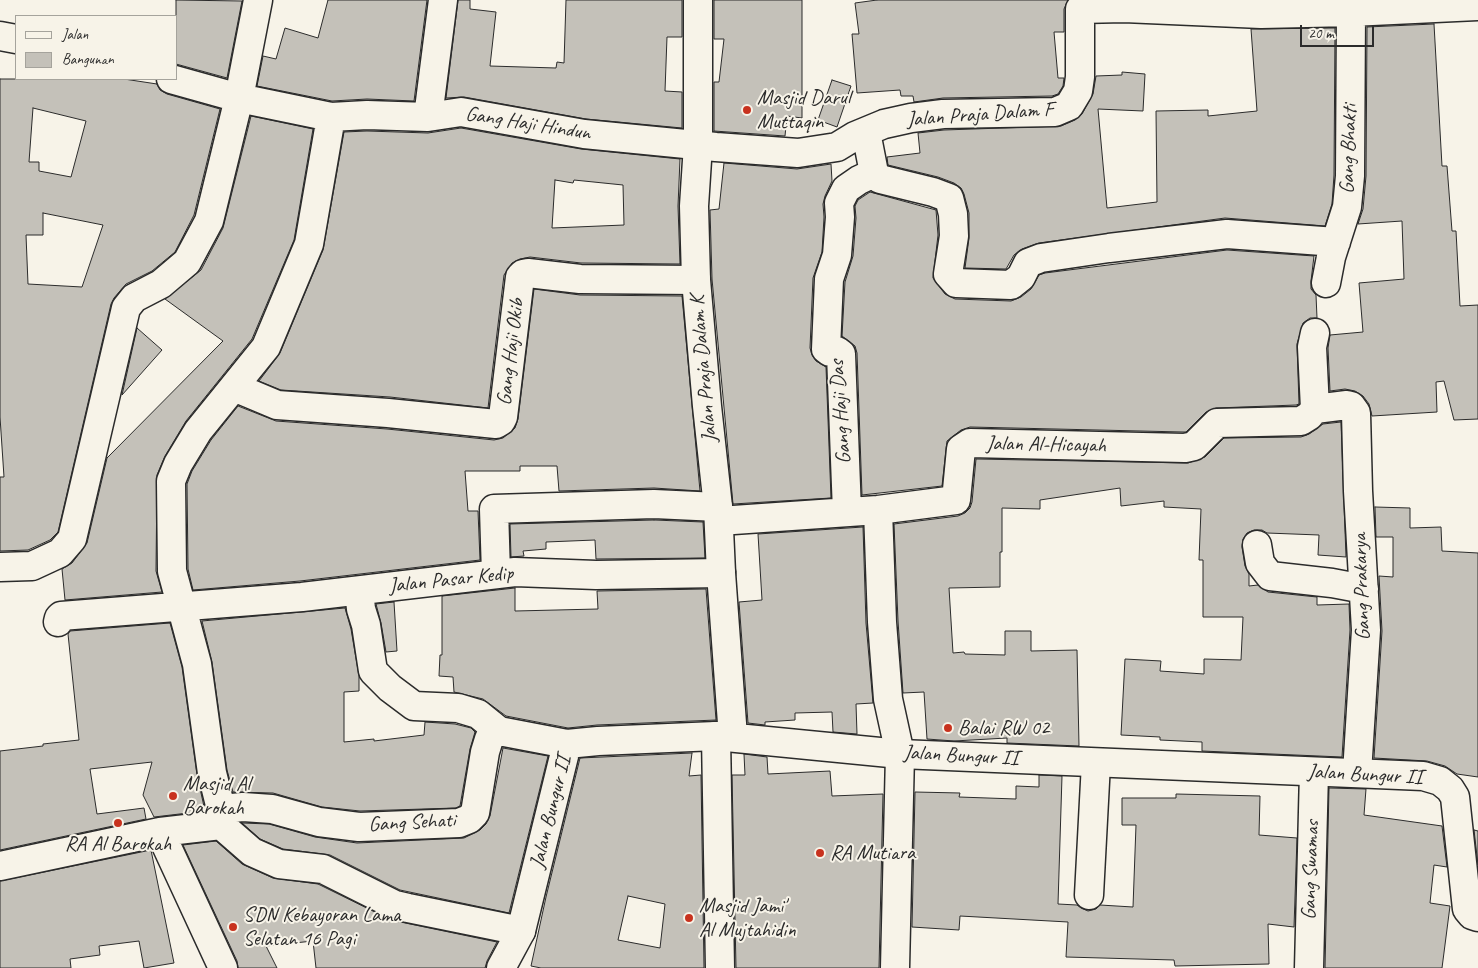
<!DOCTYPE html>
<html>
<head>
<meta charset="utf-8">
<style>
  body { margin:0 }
  #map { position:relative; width:1478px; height:968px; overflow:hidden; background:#f7f3e8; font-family:Caveat,sans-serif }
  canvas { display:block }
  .legend { position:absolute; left:15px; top:15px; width:162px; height:65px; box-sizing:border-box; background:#f7f3e8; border:1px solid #a5a39c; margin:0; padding:6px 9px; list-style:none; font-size:15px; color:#2b2b2b }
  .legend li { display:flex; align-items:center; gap:10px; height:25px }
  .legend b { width:25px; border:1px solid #a5a39c }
  .scale { position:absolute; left:1300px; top:25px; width:74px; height:22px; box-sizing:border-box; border:2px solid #2b2b2b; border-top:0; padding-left:6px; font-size:15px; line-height:18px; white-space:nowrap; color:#2b2b2b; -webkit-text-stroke:4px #f7f3e8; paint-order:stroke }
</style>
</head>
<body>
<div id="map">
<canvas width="1478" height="968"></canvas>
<ul class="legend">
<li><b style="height:6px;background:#f7f3e8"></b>Jalan</li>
<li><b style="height:14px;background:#c4c1b9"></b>Bangunan</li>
</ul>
<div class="scale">20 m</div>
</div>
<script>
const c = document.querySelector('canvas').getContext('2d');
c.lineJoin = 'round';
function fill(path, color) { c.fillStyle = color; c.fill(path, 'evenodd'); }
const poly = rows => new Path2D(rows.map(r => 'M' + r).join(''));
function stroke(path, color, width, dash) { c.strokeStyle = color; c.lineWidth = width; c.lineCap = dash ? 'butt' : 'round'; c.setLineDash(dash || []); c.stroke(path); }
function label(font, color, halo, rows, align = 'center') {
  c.font = font + ' Caveat,sans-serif'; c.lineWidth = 4; c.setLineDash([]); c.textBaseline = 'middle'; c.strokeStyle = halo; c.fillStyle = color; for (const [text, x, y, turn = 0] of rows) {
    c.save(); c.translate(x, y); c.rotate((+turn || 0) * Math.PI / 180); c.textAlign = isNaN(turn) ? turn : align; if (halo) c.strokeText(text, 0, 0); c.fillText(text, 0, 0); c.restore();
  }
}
const building = poly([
  [176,0,242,1,227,78,176,64,176,0],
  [328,0,427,0,414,101,367,99,332,101,257,86,263,56,276,59,285,28,318,38,328,0],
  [458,0,470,0,470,9,496,12,490,66,556,68,557,62,564,63,566,0,682,0,682,37,667,37,665,91,682,92,682,128,586,119,464,97,446,98,458,0],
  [714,0,802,0,802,118,787,116,785,136,714,131,714,82,719,82,724,39,714,39,714,0],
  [877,0,1068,0,1064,9,1064,32,1054,32,1058,78,1064,78,1063,86,1058,94,1052,96,943,98,914,102,913,96,901,96,900,90,857,93,852,34,859,34,855,3,877,0],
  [1434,24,1442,166,1447,166,1452,231,1456,231,1460,306,1478,305,1478,419,1454,420,1444,381,1436,382,1437,412,1372,416,1369,404,1363,396,1355,391,1345,389,1330,391,1328,348,1330,335,1363,332,1359,283,1404,279,1402,221,1358,224,1363,209,1366,176,1367,27,1434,24],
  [1335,28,1334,175,1332,204,1325,226,1225,218,1039,243,1022,249,1014,255,1006,269,965,268,969,238,969,213,964,194,961,188,954,183,938,177,888,165,887,157,920,153,918,133,944,130,1061,126,1075,120,1082,114,1093,94,1096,76,1122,75,1122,72,1145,74,1143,111,1098,109,1107,208,1157,202,1156,111,1208,110,1208,116,1257,111,1251,29,1335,28],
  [0,79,124,79,157,84,160,90,167,94,220,109,194,215,175,252,152,271,126,284,114,298,111,304,58,532,50,540,28,550,0,551,0,477,4,477,0,417,0,79],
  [33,108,86,121,71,177,39,171,39,162,29,162,33,108],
  [43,213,103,225,82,287,28,284,26,235,43,235,43,213],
  [832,80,851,86,837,127,818,120,832,80],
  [251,116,313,129,294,240,252,339,186,421,165,456,157,475,156,571,162,592,65,600,62,569,72,563,87,543,107,458,223,341,165,299,201,270,223,228,251,116],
  [461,128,581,149,680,159,678,206,680,264,581,263,530,257,520,259,512,263,504,275,488,408,390,397,281,390,259,381,280,353,323,250,344,132,367,131,428,133,461,128],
  [555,180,573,183,574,180,623,185,624,225,552,228,555,180],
  [724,163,797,169,831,164,832,181,825,196,823,204,824,217,822,252,813,278,810,348,812,355,816,361,826,367,831,498,733,504,712,279,710,210,719,209,724,163],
  [870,192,936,210,938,235,933,278,945,294,955,299,1011,301,1021,297,1031,289,1039,275,1045,273,1227,250,1314,256,1311,281,1311,289,1316,295,1317,318,1310,318,1303,323,1297,344,1299,404,1296,405,1216,408,1206,412,1186,432,1183,432,970,427,961,430,947,441,942,486,862,495,857,353,855,346,842,336,845,282,853,256,856,218,855,206,858,200,870,192],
  [534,289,580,295,682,296,700,491,654,488,559,491,557,466,520,466,520,471,465,471,468,511,478,511,480,560,300,581,193,590,188,569,187,484,192,471,211,440,238,406,276,421,387,429,494,440,503,438,515,428,518,419,534,289],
  [137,328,162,350,122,395,137,328],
  [1341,422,1346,557,1318,555,1319,535,1267,533,1262,530,1254,530,1247,533,1243,539,1242,547,1245,566,1249,574,1249,586,1258,585,1268,592,1317,597,1317,605,1349,604,1350,630,1342,757,1202,751,1202,742,1160,740,1160,737,1121,735,1125,659,1161,661,1160,671,1204,674,1204,659,1241,660,1243,617,1203,617,1203,560,1199,560,1201,509,1164,507,1164,501,1121,506,1120,488,1040,500,1040,509,1002,508,1002,552,1000,552,1000,587,949,588,953,653,964,652,965,654,1005,655,1005,631,1031,631,1031,651,1077,650,1079,746,1007,743,1007,738,954,741,927,739,924,692,903,693,898,621,894,524,958,516,965,513,970,508,972,502,976,459,1188,463,1205,457,1224,438,1301,437,1309,434,1323,424,1341,422],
  [1375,507,1410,508,1410,528,1441,527,1442,551,1478,553,1478,777,1457,774,1445,766,1427,761,1374,758,1382,631,1379,576,1393,577,1393,537,1376,537,1375,507],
  [654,520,703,522,705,558,596,559,595,540,546,542,546,549,523,551,524,556,511,557,510,524,654,520],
  [863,527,866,623,873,703,856,704,857,734,833,732,832,712,795,713,795,720,765,722,765,725,748,723,739,602,762,600,758,534,863,527],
  [515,588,515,611,598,609,597,591,706,589,716,720,597,725,568,728,506,716,483,699,454,692,453,677,439,676,440,655,442,655,442,596,515,588],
  [394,602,397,651,386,652,381,623,376,604,394,602],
  [345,608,351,629,359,676,359,691,344,692,344,742,374,739,374,741,424,735,425,722,455,724,471,728,475,732,470,749,460,806,456,808,360,811,322,807,273,793,233,792,227,770,212,662,202,621,345,608],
  [170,623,182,667,197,775,205,811,154,817,143,795,152,762,90,769,97,814,144,808,146,819,0,850,0,751,43,746,43,744,79,740,68,634,70,631,170,623],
  [503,748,548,756,509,913,400,890,330,855,283,849,260,839,242,823,269,824,315,837,357,843,464,838,480,830,486,824,490,816,503,748],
  [692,753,689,776,701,775,704,968,541,968,531,966,546,897,580,758,692,753],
  [628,896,665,904,660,948,618,940,628,896],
  [744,754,767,757,768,774,830,771,832,796,883,794,879,968,736,968,732,775,745,775,744,754],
  [1039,775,1062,776,1058,904,1077,905,1081,908,1088,911,1096,909,1100,905,1133,907,1136,825,1122,825,1122,798,1176,798,1176,794,1260,796,1259,835,1297,838,1294,927,1268,924,1269,964,1175,966,1174,960,1066,957,1068,922,960,916,959,930,912,927,915,792,960,793,959,797,1016,799,1016,786,1039,787,1039,775],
  [1329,788,1366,789,1364,815,1442,826,1447,867,1434,865,1430,903,1450,906,1442,968,1325,968,1329,788],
  [1474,830,1478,831,1478,865,1474,830],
  [216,841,242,864,273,878,318,884,391,920,497,942,487,961,485,968,316,968,313,941,266,946,277,968,238,968,237,961,183,845,216,841],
  [151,850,174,963,144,968,139,941,99,946,100,955,70,959,71,968,0,968,0,881,151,850]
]);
const street = poly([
  [0,36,16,39],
  [171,79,239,98,331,117,367,115,428,117,461,112,584,134,716,147,798,153,837,147,855,136,884,124,911,118,943,114,1055,112,1069,106,1078,91,1080,77,1080,9,1124,8,1261,14,1351,12,1478,6],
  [428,117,443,0],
  [866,132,874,173,880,179,933,192,949,198,953,214,954,236,948,274,956,283,1011,285,1021,277,1028,263,1041,258,1109,248,1227,234,1336,242],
  [1326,283,1331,257,1347,207,1350,176,1351,12],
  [234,387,277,405,388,413,496,424,501,421,503,417,520,277,523,274,528,273,580,279,696,280],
  [1315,409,1312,347,1315,333],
  [878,510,882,622,888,699,900,754,895,968],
  [847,512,841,354,837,351,830,352,826,349,829,279,837,255,840,217,839,203,846,189,859,180,874,173],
  [719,521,878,510,956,500,961,449,970,443,1185,448,1194,446,1217,423,1301,421,1309,416,1315,409,1347,405,1351,406,1356,413,1358,491,1366,630,1357,773],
  [1257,545,1260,563,1270,576,1332,583,1364,589],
  [0,567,32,566,60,553,72,539,126,308,134,298,161,284,187,262,209,221,239,98,258,0],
  [496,574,494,509,654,504,718,507],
  [359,591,361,609,366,625,373,671,390,688,414,706,458,708,478,714,499,731],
  [58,622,59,618,61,616,302,597,515,572,596,575,721,573],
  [716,736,720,968],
  [221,809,243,807,272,809,319,822,359,827,459,823,469,819,475,813,485,752,489,739,494,733,499,731,567,744],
  [221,825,221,809,212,773,197,664,172,571,171,481,178,464,198,431,266,347,309,244,331,117],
  [221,825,252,852,279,864,323,869,395,905,408,908,521,931],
  [160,832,223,968],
  [0,866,160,832,221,825],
  [1089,895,1096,763],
  [1309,968,1314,772]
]);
const secondary = poly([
  [698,0,698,145,694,206,696,280,707,406,718,507,721,573,733,737],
  [501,968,521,931,567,744,598,741,716,736,900,754,1423,776,1440,781,1450,789,1455,797,1467,909,1472,915,1478,917]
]);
const markers = [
  [747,110,5,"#c8321e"],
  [948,728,5,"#c8321e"],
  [173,796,5,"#c8321e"],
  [118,823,5,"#c8321e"],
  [820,853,5,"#c8321e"],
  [689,918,5,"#c8321e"],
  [233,927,5,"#c8321e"]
];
const poiNames = [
  ["Masjid Darul",757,98],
  ["Muttaqin",757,122],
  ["Balai RW 02",958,728],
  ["Masjid Al",183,784],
  ["Barokah",183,808],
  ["RA Al Barokah",118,844,"center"],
  ["RA Mutiara",830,853],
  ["Masjid Jami'",699,906],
  ["Al Mujtahidin",699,930],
  ["SDN Kebayoran Lama",243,915],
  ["Selatan 16 Pagi",243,939]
];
const streetNames = [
  ["Jalan Praja Dalam F",980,115,-4],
  ["Gang Haji Hindun",528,124,9],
  ["Gang Bhakti",1349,149,-88],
  ["Gang Haji Okib",511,352,-83],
  ["Jalan Praja Dalam K",704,369,-95],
  ["Gang Haji Das",841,412,-94],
  ["Jalan Al-Hicayah",1046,445,1],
  ["Jalan Pasar Kedip",451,580,-6],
  ["Gang Prakarya",1362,587,-92],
  ["Jalan Bungur II",961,756,3],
  ["Jalan Bungur II",1365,775,3],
  ["Jalan Bungur II",551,812,-76],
  ["Gang Sehati",412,823,-3],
  ["Gang Swamas",1311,870,-88]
];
fill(building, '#c4c1b9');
stroke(building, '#2b2b2b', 1);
stroke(street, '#2b2b2b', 31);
stroke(secondary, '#2b2b2b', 31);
stroke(street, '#f7f3e8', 28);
stroke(secondary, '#f7f3e8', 28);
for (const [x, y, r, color] of markers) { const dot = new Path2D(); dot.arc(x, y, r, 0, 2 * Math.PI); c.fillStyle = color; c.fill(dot); stroke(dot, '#f7f3e8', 2); }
label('21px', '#2b2b2b', '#f7f3e8', poiNames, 'left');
label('21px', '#2b2b2b', '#f7f3e8', streetNames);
</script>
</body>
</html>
